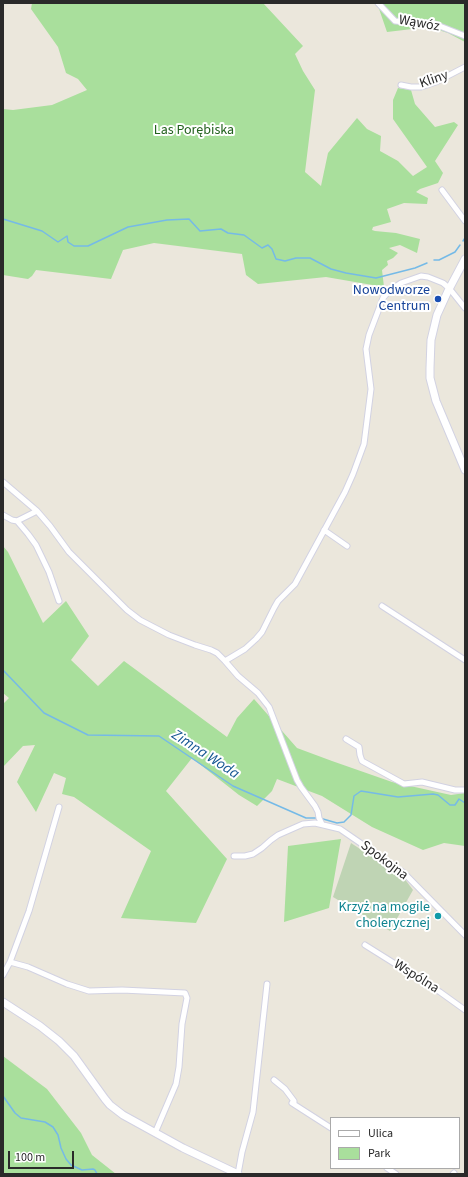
<!DOCTYPE html>
<html>
<head>
<meta charset="utf-8">
<style>
  body { margin:0 }
  #map { position:relative; width:468px; height:1177px; overflow:hidden; background:#ebe7dc; font-family:"Source Sans 3",sans-serif }
  canvas { display:block }
  .frame { position:absolute; inset:0; border:4px solid #2a2a2a; pointer-events:none }
  .legend { position:absolute; left:330px; top:1117px; width:130px; height:52px; box-sizing:border-box; background:#fff; border:1px solid #aaa; margin:0; padding:5px 7px; list-style:none; font-size:12px; color:#2a2a2a }
  .legend li { display:flex; align-items:center; gap:8px; height:20px }
  .legend b { width:20px; border:1px solid #aaa }
  .scale { position:absolute; left:8px; top:1151px; width:66px; height:18px; box-sizing:border-box; border:2px solid #2a2a2a; border-top:0; padding-left:5px; font-size:12px; line-height:14px; white-space:nowrap; color:#2a2a2a; -webkit-text-stroke:3px #fff; paint-order:stroke }
</style>
</head>
<body>
<div id="map">
<canvas width="468" height="1177"></canvas>
<div class="frame"></div>
<ul class="legend">
<li><b style="height:5px;background:#fff"></b>Ulica</li>
<li><b style="height:11px;background:#a9df9c"></b>Park</li>
</ul>
<div class="scale">100 m</div>
</div>
<script>
const c = document.querySelector('canvas').getContext('2d');
c.lineJoin = 'round';
function fill(path, color) { c.fillStyle = color; c.fill(path, 'evenodd'); }
const poly = rows => new Path2D(rows.map(r => 'M' + r).join(''));
function stroke(path, color, width, dash) { c.strokeStyle = color; c.lineWidth = width; c.lineCap = dash ? 'butt' : 'round'; c.setLineDash(dash || []); c.stroke(path); }
function label(font, color, halo, rows, align = 'center') {
  c.font = font + ' "Source Sans 3",sans-serif'; c.lineWidth = 4; c.setLineDash([]); c.textBaseline = 'middle'; c.strokeStyle = halo; c.fillStyle = color; for (const [text, x, y, turn = 0] of rows) {
    c.save(); c.translate(x, y); c.rotate((+turn || 0) * Math.PI / 180); c.textAlign = isNaN(turn) ? turn : align; if (halo) c.strokeText(text, 0, 0); c.fillText(text, 0, 0); c.restore();
  }
}
const green = poly([
  [32,3,263,3,303,46,295,54,303,71,315,90,305,172,321,186,328,153,357,118,367,129,381,136,380,151,398,161,413,176,427,167,393,119,393,100,398,88,411,90,415,104,435,127,454,122,458,125,435,161,443,173,438,183,420,189,416,192,428,198,427,204,404,203,387,209,391,222,373,227,372,230,375,231,396,233,420,239,417,253,400,245,389,248,398,253,393,258,387,261,388,265,382,270,384,287,326,277,258,284,246,275,242,254,154,243,123,250,111,279,36,270,32,276,28,279,3,275,3,109,13,110,52,105,87,90,78,79,66,73,58,47,31,9],
  [377,3,465,3,465,42,448,33,429,27,387,32],
  [3,546,8,552,43,623,66,601,89,636,71,660,98,686,124,661,227,737,237,718,254,699,297,748,332,761,392,782,451,795,465,793,465,846,444,843,423,850,372,827,322,796,277,779,272,791,257,806,239,795,192,758,166,791,227,859,196,923,121,918,151,851,74,797,62,794,66,778,54,773,36,812,17,782,35,745,23,746,3,767,3,704,9,698,3,693],
  [341,839,329,908,284,922,288,846],
  [3,1056,47,1089,81,1133,92,1155,116,1174,3,1174]
]);
const cemetery = poly([
  [351,843,404,878,413,890,390,931,333,897]
]);
const stream = poly([
  [3,219,42,231,58,242,67,236,68,242,74,246,88,246,128,227,167,220,189,219,200,231,221,229,228,233,244,235,262,248,268,245,272,249,276,259,285,261,296,258,310,258,331,269,346,273,376,278,415,268,427,263],
  [463,241,465,238],
  [434,260,439,260,455,252,460,245],
  [3,670,44,713,88,735,159,736,233,786,306,818,318,818],
  [323,819,337,823,344,822,351,815,354,796,361,791,398,797,433,794,438,795,450,805,455,805,459,799,465,803],
  [3,1096,15,1113,21,1118,45,1122,53,1127,58,1135,61,1148,66,1159,71,1165,82,1170,93,1169,95,1170,97,1174]
]);
const street = poly([
  [378,3,395,21,414,23,432,23,465,36],
  [401,85,411,87,421,87,436,82,465,67],
  [442,190,465,221],
  [3,482,37,511,50,526,69,552,127,610,140,620,169,635,195,645,211,650,217,653,225,661,245,649,256,639,262,632,274,608,278,601,295,584,345,492,353,474,364,444,371,389,366,349,369,335,383,298,389,291,401,283,421,276,428,277,443,283,449,288,465,308],
  [3,515,12,520,17,521,37,511],
  [17,521,28,534,36,545,49,572,59,601],
  [324,530,347,546],
  [382,606,465,660],
  [225,661,238,676,258,693,269,707,297,780,301,787,315,806,318,812,319,818,322,824],
  [346,739,359,747,360,755,362,761,404,784,422,782,455,790,465,790],
  [234,856,245,856,253,854,262,848,271,840,278,835,303,824,315,823,340,829,404,873,465,935],
  [365,945,440,992,465,1010],
  [10,962,28,967,67,984,89,991,122,990,185,993,187,998,182,1024,179,1067,176,1084,155,1133],
  [3,975,10,962,29,911,59,807],
  [274,1080,285,1089,294,1101,294,1104],
  [292,1103,331,1128],
  [387,1168,396,1174],
  [238,1174,242,1152,253,1112,267,984],
  [453,1174,454,1173]
]);
const secondary = poly([
  [465,259,448,291,437,315,431,340,430,368,430,378,436,401,465,470],
  [3,1002,40,1026,59,1041,74,1056,105,1099,110,1105,123,1115,183,1148,238,1174]
]);
const markers = [
  [438,299,4,"#1a4fb4"],
  [438,916,4,"#0f9aa8"]
];
const streetNames = [
  ["Wąwóz",419,24,10],
  ["Kliny",434,80,-19],
  ["Spokojna",384,861,37],
  ["Wspólna",416,977,32]
];
const parkNames = [
  ["Las Porębiska",194,131]
];
const transitNames = [
  ["Nowodworze",430,291],
  ["Centrum",430,307]
];
const cultureNames = [
  ["Krzyż na mogile",430,908],
  ["cholerycznej",430,924]
];
const waterNames = [
  ["Zimna Woda",205,755,33]
];
fill(green, '#a9df9c');
fill(cemetery, '#bfd4b4');
stroke(stream, '#75bae7', 1.5);
stroke(street, '#d2d2e2', 7);
stroke(secondary, '#d2d2e2', 9);
stroke(street, '#fff', 5);
stroke(secondary, '#fff', 7);
for (const [x, y, r, color] of markers) { const dot = new Path2D(); dot.arc(x, y, r, 0, 2 * Math.PI); c.fillStyle = color; c.fill(dot); stroke(dot, '#fff', 1.5); }
label('14px', '#2a2a2a', '#fff', streetNames);
label('14px', '#23621e', '#fff', parkNames);
label('14px', '#164399', '#fff', transitNames, 'right');
label('14px', '#0d838f', '#fff', cultureNames, 'right');
label('italic 15px', '#155692', '#fff', waterNames);
</script>
</body>
</html>
